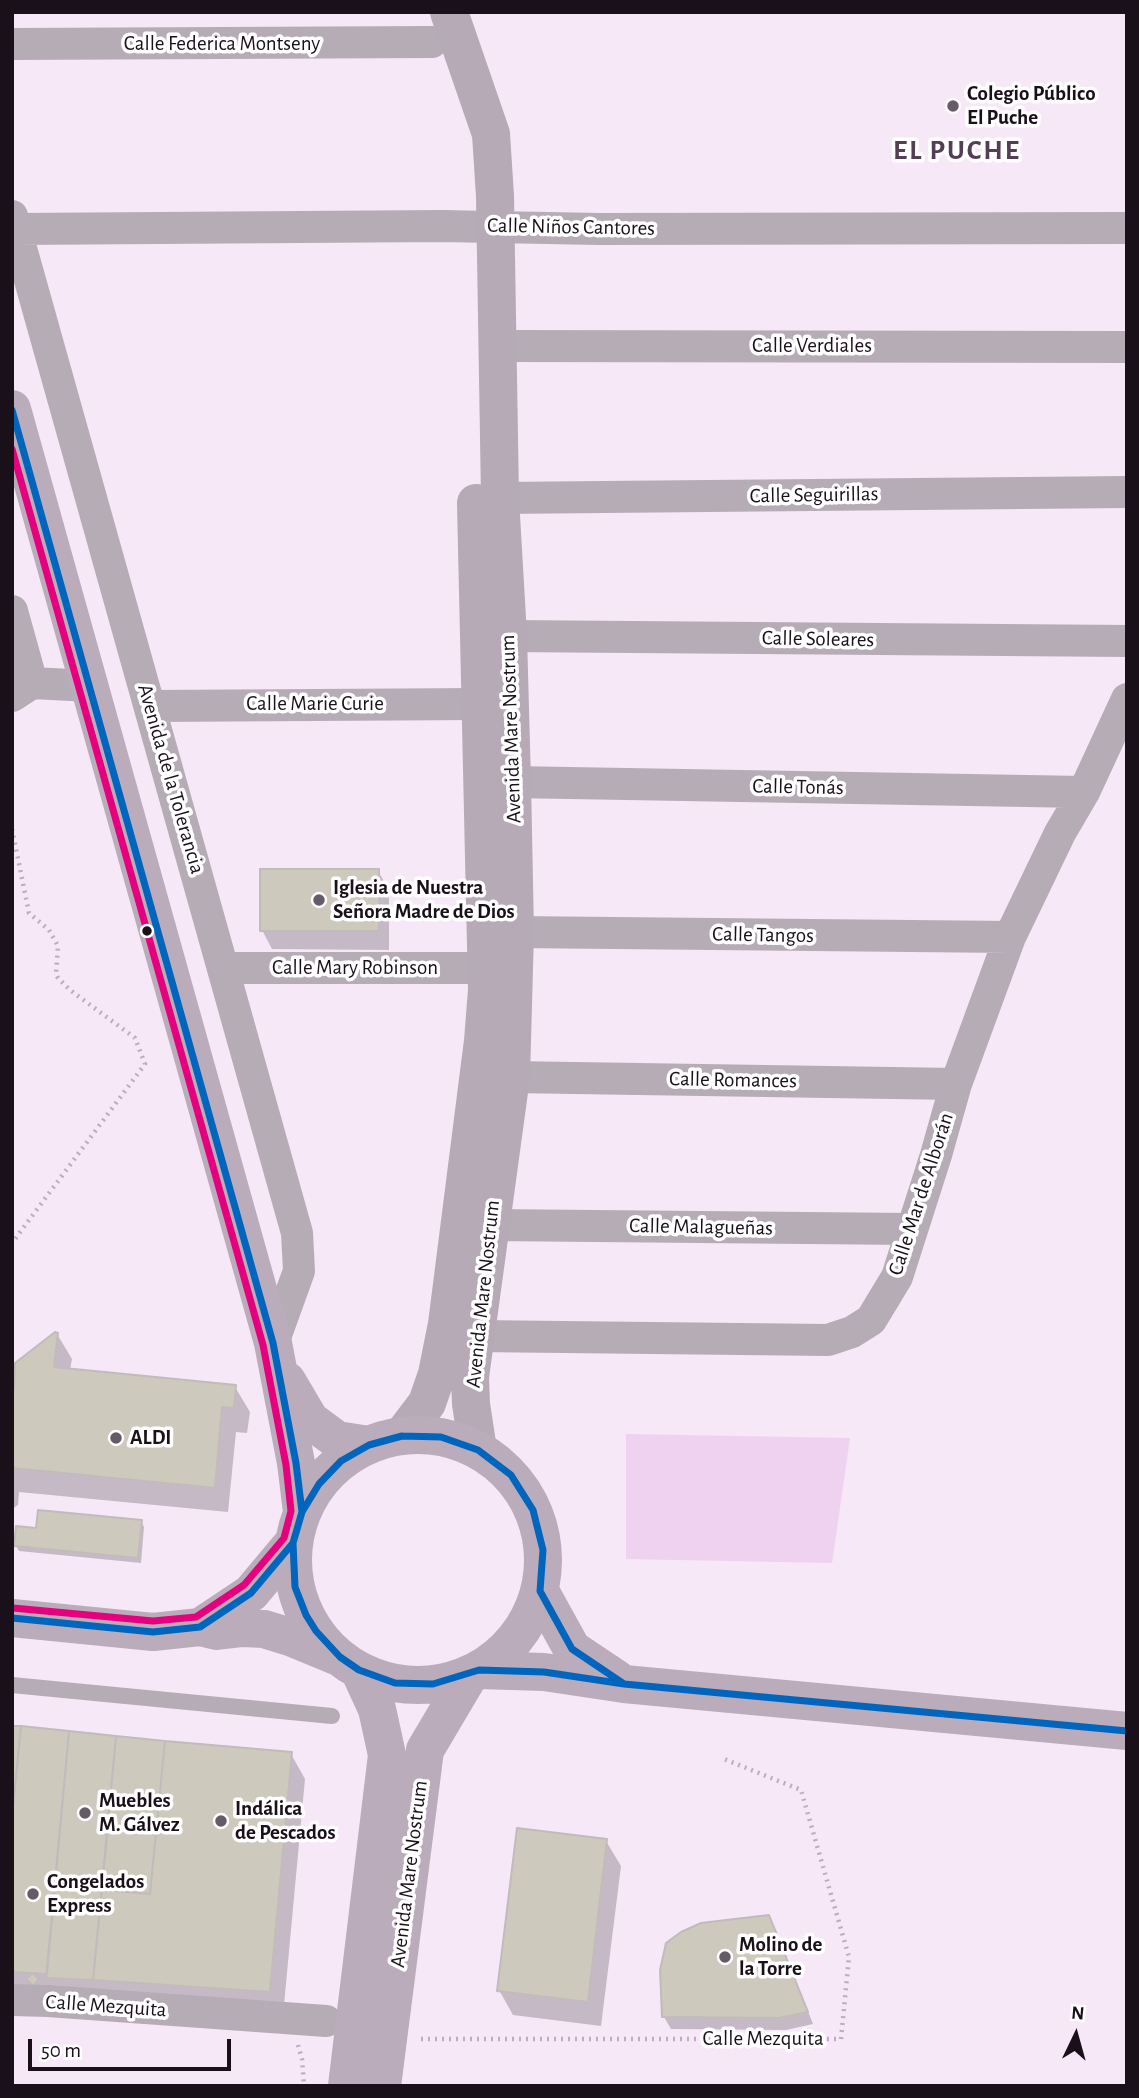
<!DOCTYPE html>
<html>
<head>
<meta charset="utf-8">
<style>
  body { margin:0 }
  #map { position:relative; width:1139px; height:2098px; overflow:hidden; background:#f6e8f7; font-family:"Alegreya Sans",sans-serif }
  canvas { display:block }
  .frame { position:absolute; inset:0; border:14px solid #191019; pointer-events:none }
  .north { position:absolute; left:1041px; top:2000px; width:70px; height:70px; -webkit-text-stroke:5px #fff; paint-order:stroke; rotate:5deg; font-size:19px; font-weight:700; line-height:28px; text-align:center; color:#191019 }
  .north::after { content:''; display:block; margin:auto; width:24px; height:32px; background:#191019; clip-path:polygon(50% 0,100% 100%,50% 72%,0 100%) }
  .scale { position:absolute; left:28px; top:2039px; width:203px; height:32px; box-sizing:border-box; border:4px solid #191019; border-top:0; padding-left:9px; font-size:21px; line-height:24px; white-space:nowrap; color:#191019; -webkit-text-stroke:5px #fff; paint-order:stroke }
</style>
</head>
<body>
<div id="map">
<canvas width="1139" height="2098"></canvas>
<div class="frame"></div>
<div class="north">N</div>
<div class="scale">50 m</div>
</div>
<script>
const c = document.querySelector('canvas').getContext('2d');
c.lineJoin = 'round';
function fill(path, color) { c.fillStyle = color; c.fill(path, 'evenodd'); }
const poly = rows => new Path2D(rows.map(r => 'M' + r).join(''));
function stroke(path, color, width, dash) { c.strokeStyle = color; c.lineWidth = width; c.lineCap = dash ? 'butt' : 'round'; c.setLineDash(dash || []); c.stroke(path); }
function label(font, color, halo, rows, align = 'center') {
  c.font = font + ' "Alegreya Sans",sans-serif'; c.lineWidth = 7; c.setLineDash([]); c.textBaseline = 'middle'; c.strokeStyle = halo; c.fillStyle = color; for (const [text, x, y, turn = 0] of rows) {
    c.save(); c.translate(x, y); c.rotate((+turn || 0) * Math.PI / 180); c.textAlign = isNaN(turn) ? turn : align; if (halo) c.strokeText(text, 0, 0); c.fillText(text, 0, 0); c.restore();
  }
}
const green = poly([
  [626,1434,850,1438,832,1563,626,1559]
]);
const shadow = poly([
  [378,871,389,890,389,950,272,949,262,930],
  [57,1334,72,1359,70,1370,235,1387,250,1412,247,1433,236,1432,228,1512,19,1492,18,1505,12,1509,12,1367],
  [141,1521,144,1527,141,1563,19,1551,16,1546,38,1530],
  [12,1727,291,1754,305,1779,283,2016,12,1995],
  [606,1841,621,1866,601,2026,513,2015,499,1990],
  [768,1917,776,1930,813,2024,786,2030,671,2029,664,2017]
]);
const building = poly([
  [260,869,379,869,379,931,260,931,260,869],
  [55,1332,58,1333,54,1367,236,1385,234,1408,222,1407,215,1488,12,1468,12,1402,15,1363,55,1332],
  [15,1363,14,1387,12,1402,12,1365,15,1363],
  [38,1510,142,1520,138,1558,14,1546,16,1526,36,1528,38,1510],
  [12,1726,21,1726,12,1817,12,1726],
  [21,1726,69,1731,47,1974,12,1972,12,1817,21,1726],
  [69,1731,116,1736,93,1980,46,1978,69,1731],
  [116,1736,165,1741,150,1894,102,1890,116,1736],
  [165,1741,292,1752,270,1992,93,1980,102,1890,150,1894,165,1741],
  [517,1828,607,1839,588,2002,497,1991,517,1828],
  [769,1915,808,2012,779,2018,662,2017,660,1970,666,1943,681,1932,701,1923,769,1915],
  [32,1973,39,1979,33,1986,26,1979,32,1973]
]);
const path = poly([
  [12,829,29,913,49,930,58,946,56,974,58,978,70,990,135,1038,145,1064,12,1243],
  [421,2039,841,2039,849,1957,801,1790,724,1759],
  [298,2045,302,2059,304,2086]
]);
const lane = poly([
  [12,1685,332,1716]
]);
const street = poly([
  [12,44,432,42],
  [12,216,297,1233,299,1271,273,1343],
  [16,229,442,226,599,229,1127,228],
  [498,346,1127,347],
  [500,498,1127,492],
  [12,611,32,683],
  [508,636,1127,641],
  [12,696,32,683,91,686],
  [150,706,480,704],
  [512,782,1084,792],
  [515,932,1010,937],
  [223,968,486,968],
  [511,1077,956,1084],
  [489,1225,912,1229],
  [475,1336,828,1340,852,1332,871,1320,897,1277,936,1155,956,1084,1010,937,1060,833,1084,792,1127,699],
  [12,2000,48,2001,326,2021]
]);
const secondary = poly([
  [449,12,491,134,495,196,500,498,508,636,512,782,515,932,511,1077,470,1377,471,1404,478,1450],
  [402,1436,427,1403,437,1374,447,1324,483,1041,487,990,476,503]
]);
const primary = poly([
  [12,409,273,1343,296,1463,302,1512],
  [287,1381,310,1420,337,1440,369,1445],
  '293 1560a125 125 0 1 1 250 0a125 125 0 1 1-250 0Z',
  [540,1591,572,1649,617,1679],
  [12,1618,153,1632,200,1627,217,1631,243,1628,264,1629,290,1637,336,1656],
  [200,1627,251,1593,293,1543],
  [479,1670,544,1672,624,1684,1127,1731],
  [347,2086,387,1755,377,1709,359,1670],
  [382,2086,425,1750,470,1674]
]);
const bus1 = poly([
  [12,410,273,1343,296,1463,302,1512,293,1543],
  [402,1436,441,1437,478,1450,511,1475,533,1510,543,1550,540,1591,572,1649,624,1684,544,1672,479,1670,433,1684,395,1683,359,1670,340,1657,316,1631,306,1615,295,1587,293,1543,302,1512,319,1484,341,1461,369,1445,402,1436],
  [12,1618,153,1632,200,1627,251,1593,293,1543],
  [624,1684,1127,1731],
  [624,1684,1127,1731]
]);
const bus2 = poly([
  [12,449,263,1345,286,1465,291,1511,284,1538,244,1585,196,1617,153,1621,13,1608]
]);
const markers = [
  [953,106,7,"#665c67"],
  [319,900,7,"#665c67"],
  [147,931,6,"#191019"],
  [116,1438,7,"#665c67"],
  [85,1813,7,"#665c67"],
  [221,1821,7,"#665c67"],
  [33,1894,7,"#665c67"],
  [725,1957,7,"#665c67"]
];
const streetNames = [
  ["Calle Federica Montseny",222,44],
  ["Calle Niños Cantores",571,227,1],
  ["Calle Verdiales",812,346],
  ["Calle Seguirillas",814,495,-1],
  ["Calle Soleares",818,639,1],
  ["Calle Marie Curie",315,704],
  ["Avenida Mare Nostrum",511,729,-92],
  ["Avenida de la Tolerancia",171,779,74],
  ["Calle Tonás",798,787,1],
  ["Calle Tangos",763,935,1],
  ["Calle Mary Robinson",355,968],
  ["Calle Romances",733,1080,1],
  ["Calle Mar de Alborán",921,1194,-72],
  ["Calle Malagueñas",701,1227,1],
  ["Avenida Mare Nostrum",483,1294,-84],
  ["Avenida Mare Nostrum",409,1874,-83],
  ["Calle Mezquita",106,2006,4],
  ["Calle Mezquita",763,2039]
];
const poiNames = [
  ["Colegio Público",967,94],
  ["El Puche",967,118],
  ["Iglesia de Nuestra",333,888],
  ["Señora Madre de Dios",333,912],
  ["ALDI",130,1438],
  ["Muebles",99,1801],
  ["M. Gálvez",99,1825],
  ["Indálica",235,1809],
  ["de Pescados",235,1833],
  ["Congelados",47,1882],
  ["Express",47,1906],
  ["Molino de",739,1945],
  ["la Torre",739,1969]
];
const districtNames = [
  ["EL PUCHE",957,151]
];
fill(green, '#efd1f0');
fill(shadow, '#0003');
fill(building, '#cdc9bc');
stroke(building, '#c1bbbc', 2);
stroke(path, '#baafba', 4.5, [2, 5]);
stroke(lane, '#b6acb6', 16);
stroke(street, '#b6acb6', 32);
stroke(secondary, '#b6aab7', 38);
stroke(primary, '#baacbb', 38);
stroke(bus1, '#0065bd', 7);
stroke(bus2, '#e5007d', 7);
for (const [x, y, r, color] of markers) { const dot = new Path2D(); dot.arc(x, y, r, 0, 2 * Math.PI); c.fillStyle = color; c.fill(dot); stroke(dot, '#fff', 2.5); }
label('21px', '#191019', '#fff', streetNames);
label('bold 21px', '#191019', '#fff', poiNames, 'left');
c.letterSpacing = '2px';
label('bold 28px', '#533e53', '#fff', districtNames);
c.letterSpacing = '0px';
</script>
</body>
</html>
